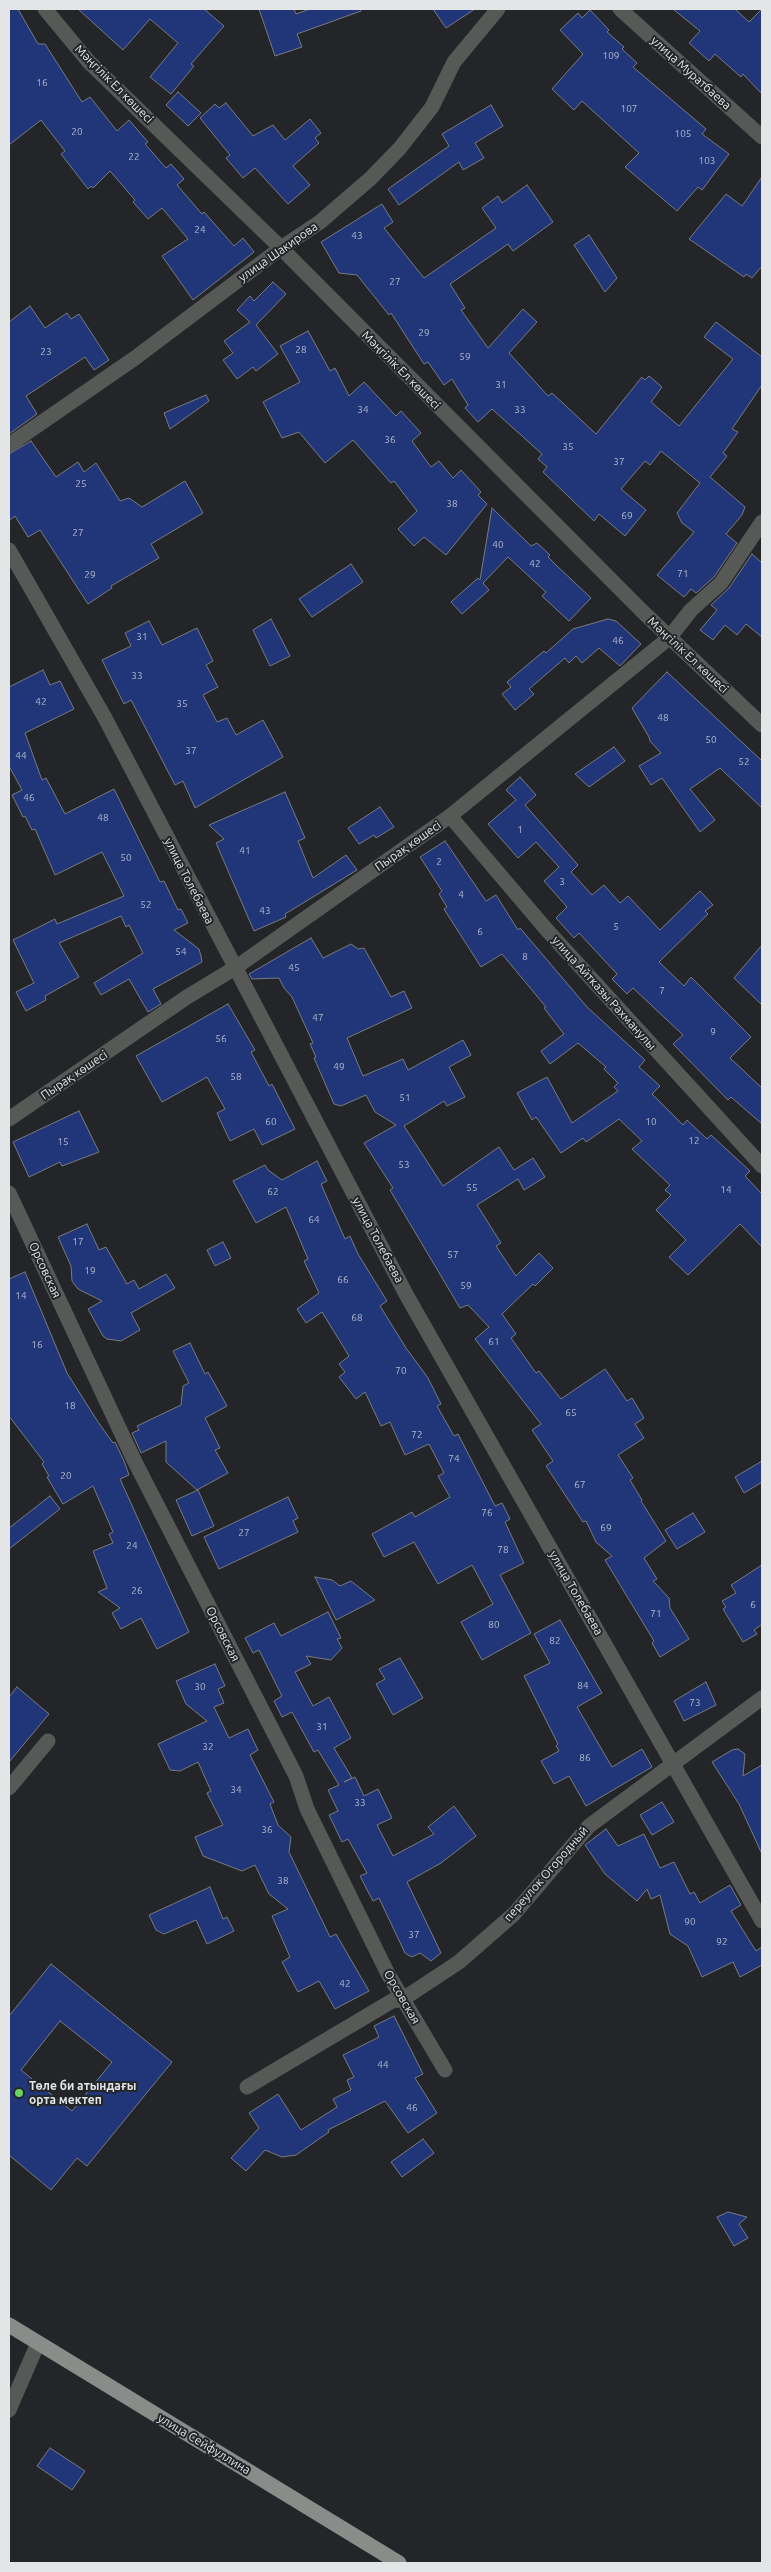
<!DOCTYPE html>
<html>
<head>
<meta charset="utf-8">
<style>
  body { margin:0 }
  #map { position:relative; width:771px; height:2572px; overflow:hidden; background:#232528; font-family:Ubuntu,sans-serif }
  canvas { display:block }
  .frame { position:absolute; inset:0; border:10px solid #e3e5e7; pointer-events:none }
</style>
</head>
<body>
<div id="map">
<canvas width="771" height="2572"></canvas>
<div class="frame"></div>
</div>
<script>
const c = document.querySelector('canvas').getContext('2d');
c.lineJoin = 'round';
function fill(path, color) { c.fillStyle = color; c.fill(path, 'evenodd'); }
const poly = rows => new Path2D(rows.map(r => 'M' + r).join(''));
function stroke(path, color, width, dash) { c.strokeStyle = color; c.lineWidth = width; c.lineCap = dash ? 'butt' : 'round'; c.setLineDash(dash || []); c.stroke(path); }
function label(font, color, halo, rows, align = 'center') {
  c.font = font + ' Ubuntu,sans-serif'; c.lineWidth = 4; c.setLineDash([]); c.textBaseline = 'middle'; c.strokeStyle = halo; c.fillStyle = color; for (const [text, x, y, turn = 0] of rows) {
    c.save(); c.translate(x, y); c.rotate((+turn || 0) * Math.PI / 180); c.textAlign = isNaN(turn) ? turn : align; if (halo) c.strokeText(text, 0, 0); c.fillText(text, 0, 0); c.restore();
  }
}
const building = poly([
  [9,9,18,9,38,44,45,44,82,102,90,97,117,131,129,120,148,142,145,144,166,168,171,164,184,179,177,185,202,214,204,212,234,246,243,238,254,252,193,300,162,256,188,239,162,208,148,219,133,202,135,200,110,171,93,188,91,186,88,189,61,154,65,151,41,120,9,145,9,9],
  [78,9,204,9,224,26,191,64,194,66,171,94,150,77,178,43,150,19,123,50,78,9],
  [259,9,294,9,296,14,310,9,361,9,361,11,297,34,302,47,275,56,259,9],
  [433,9,475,9,446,28,433,9],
  [673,9,735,9,749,22,762,9,762,94,743,74,741,77,715,54,709,61,689,43,700,31,673,9],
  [590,10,609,30,607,32,624,47,622,49,637,63,633,67,706,129,702,134,729,154,702,190,698,187,677,211,625,167,639,153,582,101,574,110,552,89,583,54,560,30,578,13,582,18,590,10],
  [178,92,201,113,188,126,166,105,178,92],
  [226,103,253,136,273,125,285,140,310,119,321,133,315,138,319,143,293,166,310,185,288,204,255,168,243,178,226,158,230,155,200,118,215,104,219,108,226,103],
  [491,105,503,126,475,143,484,158,463,170,459,162,399,205,388,189,449,146,442,134,491,105],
  [762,177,762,266,752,278,746,274,744,277,689,239,726,194,742,206,762,177],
  [527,185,553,222,513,251,508,244,450,284,465,308,461,310,488,348,523,309,537,322,509,353,548,396,552,393,596,434,642,377,645,380,649,376,662,387,651,402,679,426,733,359,704,337,716,322,762,357,762,385,732,429,738,432,723,453,727,456,710,477,745,507,742,515,726,534,737,543,714,577,696,593,691,589,684,597,657,575,694,532,682,523,677,513,700,483,661,451,650,465,645,461,621,489,646,510,625,536,599,514,594,521,543,472,547,467,538,459,542,454,492,409,478,422,465,408,468,405,452,379,444,385,428,362,424,364,391,313,389,315,357,275,339,273,321,242,382,204,393,222,384,228,424,278,496,228,482,208,498,196,502,203,527,185],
  [589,235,617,278,605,292,574,245,589,235],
  [273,282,286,294,256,325,278,354,256,371,253,367,237,379,223,360,233,353,224,341,250,322,237,310,250,296,254,301,273,282],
  [30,306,45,328,67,313,71,319,79,314,109,360,94,370,85,357,26,396,37,414,9,434,9,322,30,306],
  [308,331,330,371,335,368,349,396,364,382,396,416,401,411,421,433,412,441,431,467,439,461,453,478,461,470,481,492,478,495,487,504,446,555,424,537,414,546,398,529,417,511,394,481,391,483,353,440,325,463,299,432,282,438,263,402,300,382,280,346,308,331],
  [206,395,209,401,170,429,164,413,206,395],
  [31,441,56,477,78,462,84,472,96,463,120,501,129,498,142,507,185,481,203,513,151,544,159,558,111,586,112,588,88,604,40,530,28,537,15,516,9,521,9,454,31,441],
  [492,508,531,546,537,543,550,555,548,557,557,566,591,598,569,621,542,596,546,592,508,557,483,583,489,590,462,614,451,602,478,578,480,580,492,508],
  [752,554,762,563,762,637,746,624,737,635,725,625,713,640,700,630,717,610,711,605,729,588,752,554],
  [351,564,363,582,312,617,299,599,351,564],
  [271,619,290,656,270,666,253,630,271,619],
  [608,619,616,621,641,644,620,666,599,648,582,663,576,656,569,663,565,658,529,689,534,694,515,710,502,694,511,687,507,682,544,651,546,653,573,629,608,619],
  [149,621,162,645,197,628,213,661,206,665,218,687,203,695,217,722,227,718,236,735,263,720,283,757,195,808,183,781,175,785,131,700,124,704,102,660,131,646,125,633,149,621],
  [43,670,50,685,60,681,74,709,25,733,42,780,46,778,65,814,114,789,160,882,164,881,178,910,181,909,188,923,174,930,199,949,201,956,202,962,153,989,161,1004,148,1012,129,979,101,995,94,983,143,953,129,925,126,927,121,916,59,943,79,977,45,996,46,1000,26,1011,16,992,34,983,13,940,55,919,57,924,124,896,102,852,55,875,35,829,32,830,25,816,23,817,12,795,22,790,9,766,9,687,43,670],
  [667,672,762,761,762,808,720,768,690,789,715,820,700,832,662,778,651,785,639,766,661,753,650,741,649,737,632,708,667,672],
  [614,747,625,761,589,787,575,774,614,747],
  [520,777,536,795,525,805,578,865,571,872,592,895,604,885,620,903,628,896,660,930,700,891,713,905,705,911,708,914,659,962,684,986,691,977,751,1037,730,1058,762,1088,762,1124,731,1097,728,1100,673,1044,683,1035,633,988,627,994,612,979,617,974,579,933,574,938,556,918,567,907,544,881,559,867,536,842,518,858,488,824,516,800,506,790,520,777],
  [285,792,305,838,298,841,313,878,346,855,357,870,285,914,286,917,254,931,216,843,224,839,209,825,285,792],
  [380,807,394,827,376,838,374,835,359,844,348,828,380,807],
  [445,841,486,901,496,895,518,930,520,928,587,1007,645,1060,639,1067,660,1086,652,1094,683,1125,687,1120,707,1139,711,1135,750,1171,745,1176,762,1194,762,1247,740,1224,688,1275,669,1257,686,1240,656,1210,671,1195,665,1190,670,1185,632,1149,642,1141,619,1119,586,1142,583,1138,561,1153,536,1117,532,1120,517,1093,547,1077,572,1123,618,1091,614,1087,618,1083,604,1069,606,1067,578,1043,550,1064,541,1051,564,1034,544,1008,546,1007,502,954,481,967,444,909,447,907,439,894,442,891,420,857,445,841],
  [311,938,323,958,351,944,358,949,364,948,391,997,404,991,412,1008,347,1038,363,1076,403,1059,408,1070,463,1040,471,1055,449,1067,465,1097,447,1106,444,1101,404,1126,443,1186,499,1147,514,1170,533,1158,545,1177,524,1190,518,1179,477,1205,501,1243,496,1246,516,1276,539,1253,553,1268,535,1286,533,1284,502,1314,516,1334,511,1338,536,1373,539,1371,561,1399,605,1369,627,1401,632,1398,644,1418,635,1424,644,1438,618,1455,633,1478,630,1480,642,1500,641,1501,666,1541,644,1558,657,1579,653,1581,669,1598,670,1608,689,1639,660,1657,652,1643,654,1641,605,1560,612,1556,596,1542,586,1521,583,1522,546,1466,553,1461,532,1430,541,1424,475,1339,489,1327,468,1305,460,1308,390,1190,393,1188,364,1143,396,1125,375,1112,366,1095,341,1106,334,1104,314,1058,316,1057,310,1044,313,1043,292,997,284,988,279,978,252,979,249,974,311,938],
  [762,945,762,1005,734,978,762,945],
  [228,1004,255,1050,251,1052,269,1086,272,1084,295,1129,262,1145,254,1129,230,1141,217,1113,225,1109,207,1077,162,1102,136,1056,228,1004],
  [79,1111,99,1152,62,1166,60,1162,29,1177,13,1142,79,1111],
  [317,1161,327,1181,321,1184,345,1239,350,1236,358,1254,387,1301,380,1306,406,1348,428,1378,441,1404,437,1406,454,1436,458,1434,495,1506,502,1503,510,1519,505,1522,524,1563,500,1575,531,1633,482,1660,461,1622,493,1604,472,1565,438,1584,414,1542,384,1557,372,1534,412,1512,415,1517,450,1497,438,1476,444,1473,429,1444,405,1455,390,1422,381,1426,365,1392,356,1399,339,1377,345,1372,339,1364,349,1356,322,1312,306,1323,297,1309,319,1293,304,1261,308,1259,286,1207,256,1223,233,1181,265,1165,268,1170,282,1180,317,1161],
  [87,1224,99,1250,106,1247,127,1284,134,1280,139,1289,166,1274,175,1288,131,1313,140,1330,121,1341,107,1339,103,1336,88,1309,102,1301,78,1289,72,1281,71,1266,58,1237,87,1224],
  [223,1242,231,1258,215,1266,207,1250,223,1242],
  [25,1272,67,1373,98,1422,113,1443,115,1442,124,1461,129,1475,120,1479,189,1632,157,1649,141,1618,121,1629,112,1613,120,1608,98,1592,107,1588,93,1551,113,1543,109,1534,113,1532,93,1486,63,1504,47,1477,49,1476,42,1464,44,1462,9,1416,9,1279,25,1272],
  [190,1343,205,1374,208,1372,227,1406,205,1418,220,1448,215,1450,228,1473,197,1490,166,1462,166,1441,141,1453,132,1433,139,1430,137,1426,181,1405,183,1386,189,1383,173,1351,190,1343],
  [762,1461,762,1482,744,1493,735,1477,762,1461],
  [198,1490,214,1526,192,1536,176,1500,198,1490],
  [50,1496,60,1509,9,1549,9,1528,50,1496],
  [288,1497,298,1518,293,1521,298,1532,219,1569,204,1537,288,1497],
  [693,1513,705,1532,677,1549,665,1530,693,1513],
  [762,1565,762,1624,754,1630,757,1634,743,1642,723,1609,726,1607,722,1601,736,1593,731,1585,762,1565],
  [315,1577,332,1580,340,1586,351,1581,375,1600,336,1620,315,1577],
  [328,1612,341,1638,337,1639,342,1648,331,1660,306,1656,311,1664,295,1672,313,1706,329,1697,351,1738,334,1748,352,1778,344,1782,355,1777,364,1796,378,1789,392,1818,377,1825,393,1856,434,1834,428,1827,454,1806,476,1836,441,1863,407,1882,441,1953,431,1961,420,1953,412,1957,405,1953,379,1898,373,1901,360,1876,367,1873,348,1839,342,1842,329,1815,338,1811,328,1790,339,1785,318,1750,314,1752,292,1712,282,1717,274,1701,282,1696,259,1650,253,1653,245,1638,274,1623,281,1636,328,1612],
  [560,1620,602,1693,577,1707,612,1767,642,1749,652,1767,586,1806,569,1776,554,1784,541,1761,559,1751,556,1746,558,1744,524,1676,550,1663,534,1634,560,1620],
  [400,1658,423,1698,393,1715,376,1684,385,1679,379,1669,400,1658],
  [215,1664,225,1686,218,1689,224,1703,214,1707,229,1738,248,1729,258,1750,250,1755,274,1802,270,1804,278,1825,291,1837,289,1852,330,1937,336,1934,369,1991,335,2009,319,1981,298,1992,282,1962,290,1957,272,1916,288,1909,269,1894,255,1865,242,1871,203,1856,195,1837,223,1825,207,1793,211,1791,198,1762,180,1771,170,1770,158,1744,207,1721,186,1704,176,1681,215,1664],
  [706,1682,716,1705,684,1721,674,1701,706,1682],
  [17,1687,49,1714,9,1762,9,1697,17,1687],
  [738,1749,745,1754,743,1776,762,1765,762,1854,739,1804,712,1762,732,1750,738,1749],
  [662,1802,674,1822,652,1835,640,1815,662,1802],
  [606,1829,618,1846,644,1834,660,1868,674,1862,690,1894,694,1892,700,1903,730,1885,741,1905,731,1911,756,1951,762,1947,762,1965,740,1977,733,1962,702,1977,688,1946,670,1934,660,1895,651,1899,647,1889,637,1901,605,1874,585,1845,606,1829],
  [210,1887,223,1919,227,1917,234,1931,207,1944,196,1920,164,1934,156,1930,149,1915,210,1887],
  [51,1964,172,2062,87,2166,77,2158,51,2190,9,2155,9,2016,51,1964],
  [60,2021,112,2062,72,2111,21,2070,60,2021],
  [394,2016,423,2074,415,2078,437,2113,408,2133,385,2101,328,2130,329,2132,296,2155,282,2157,265,2150,246,2171,231,2158,259,2128,249,2113,278,2094,301,2130,337,2107,333,2099,351,2090,347,2080,354,2077,343,2055,379,2037,374,2026,394,2016],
  [423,2139,434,2153,402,2177,391,2162,423,2139],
  [728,2212,747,2217,739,2224,748,2238,734,2246,717,2217,728,2212],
  [50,2448,85,2471,72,2490,37,2466,50,2448]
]);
const minor = poly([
  [45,9,89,62,281,248,643,612,762,725],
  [620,9,762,137],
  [9,445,135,358,281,248,320,222,371,178,400,148,432,107,454,62,498,9],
  [9,550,105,718,407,1296,762,1921],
  [450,816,546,929,762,1166],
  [9,1119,187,997,235,968,450,816,669,638,691,610,721,583,762,522],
  [9,1193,134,1460,296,1776,307,1809,388,1974,445,2070],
  [9,1788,48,1741],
  [247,2087,392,2001,403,1999,459,1962,514,1914,589,1826,762,1698],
  [9,2410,38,2343]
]);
const major = poly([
  [9,2325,399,2563]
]);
const markers = [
  [19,2093,5,"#6dd361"]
];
const numberNames = [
  ["109",611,56],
  ["16",42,83],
  ["107",629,109],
  ["20",77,132],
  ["105",683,134],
  ["22",134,157],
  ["103",707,161],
  ["24",200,230],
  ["43",357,236],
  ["27",395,282],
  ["29",424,333],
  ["28",301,350],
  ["23",46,352],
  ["59",465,357],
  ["31",501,385],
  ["34",363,410],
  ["33",520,410],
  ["36",390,440],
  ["35",568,447],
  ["37",619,462],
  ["25",81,484],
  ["38",452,504],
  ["69",627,516],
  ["27",78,533],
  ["40",498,545],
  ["42",535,564],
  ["71",683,574],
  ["29",90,575],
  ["31",142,637],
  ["46",618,641],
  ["33",137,676],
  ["42",41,702],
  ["35",182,704],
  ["48",663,718],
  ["50",711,740],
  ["37",191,751],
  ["44",21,756],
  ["52",744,762],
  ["46",29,798],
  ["48",103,818],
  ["1",520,830],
  ["41",245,851],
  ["50",126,858],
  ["2",439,862],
  ["3",562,882],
  ["4",461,895],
  ["52",146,905],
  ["43",265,911],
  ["5",616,927],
  ["6",480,932],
  ["54",181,952],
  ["8",525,957],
  ["45",294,968],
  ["7",662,991],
  ["47",318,1018],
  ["9",713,1032],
  ["56",221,1039],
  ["49",339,1067],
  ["58",236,1077],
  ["51",405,1098],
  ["60",271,1122],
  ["10",651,1122],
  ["12",694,1141],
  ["15",63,1142],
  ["53",404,1165],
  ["55",472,1188],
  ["14",726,1190],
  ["62",273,1192],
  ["64",314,1220],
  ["17",78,1242],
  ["57",453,1255],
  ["19",90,1271],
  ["66",343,1280],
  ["59",466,1286],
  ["14",21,1296],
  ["68",357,1318],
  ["61",494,1342],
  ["16",37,1345],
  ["70",401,1371],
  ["18",70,1406],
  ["65",571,1413],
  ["72",417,1435],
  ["74",454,1459],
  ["20",66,1476],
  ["67",580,1485],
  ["76",487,1513],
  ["69",606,1528],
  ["27",244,1533],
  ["24",132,1546],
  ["78",503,1550],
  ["26",137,1591],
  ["6",753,1605],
  ["71",656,1614],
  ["80",494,1625],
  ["82",555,1641],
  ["84",583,1686],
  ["30",200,1687],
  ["73",695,1703],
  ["31",322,1727],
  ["32",208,1747],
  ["86",585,1758],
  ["34",236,1790],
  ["33",360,1803],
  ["36",267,1830],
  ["38",283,1881],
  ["90",690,1922],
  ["37",414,1935],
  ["92",722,1942],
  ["42",345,1984],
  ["44",383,2065],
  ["46",412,2108]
];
const streetNames = [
  ["улица Муратбаева",691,73,42],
  ["Мәңгілік Ел көшесі",114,84,45],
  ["улица Шакирова",278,252,-35],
  ["Мәңгілік Ел көшесі",401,370,45],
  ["Мәңгілік Ел көшесі",688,655,43],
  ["Пырақ көшесі",408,846,-35],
  ["улица Толебаева",189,881,63],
  ["улица Айтказы Рахманулы",604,993,48],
  ["Пырақ көшесі",74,1075,-34],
  ["улица Толебаева",378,1240,62],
  ["Орсовская",45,1270,65],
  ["улица Толебаева",576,1593,60],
  ["Орсовская",223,1634,63],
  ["переулок Огородный",546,1874,-49],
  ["Орсовская",402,1997,60],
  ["улица Сейфуллина",204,2444,31]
];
const poiNames = [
  ["Төле би атындағы",29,2086],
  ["орта мектеп",29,2100]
];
fill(building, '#213679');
stroke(building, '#797b7f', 1);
stroke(minor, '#575957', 15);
stroke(major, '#898c89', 15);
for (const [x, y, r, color] of markers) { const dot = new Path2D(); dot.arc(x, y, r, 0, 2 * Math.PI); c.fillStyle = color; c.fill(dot); stroke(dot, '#232528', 2); }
label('10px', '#b2b9cc', null, numberNames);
label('12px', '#e3e5e7', '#232528', streetNames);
label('bold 12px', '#e3e5e7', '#232528', poiNames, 'left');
</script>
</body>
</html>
